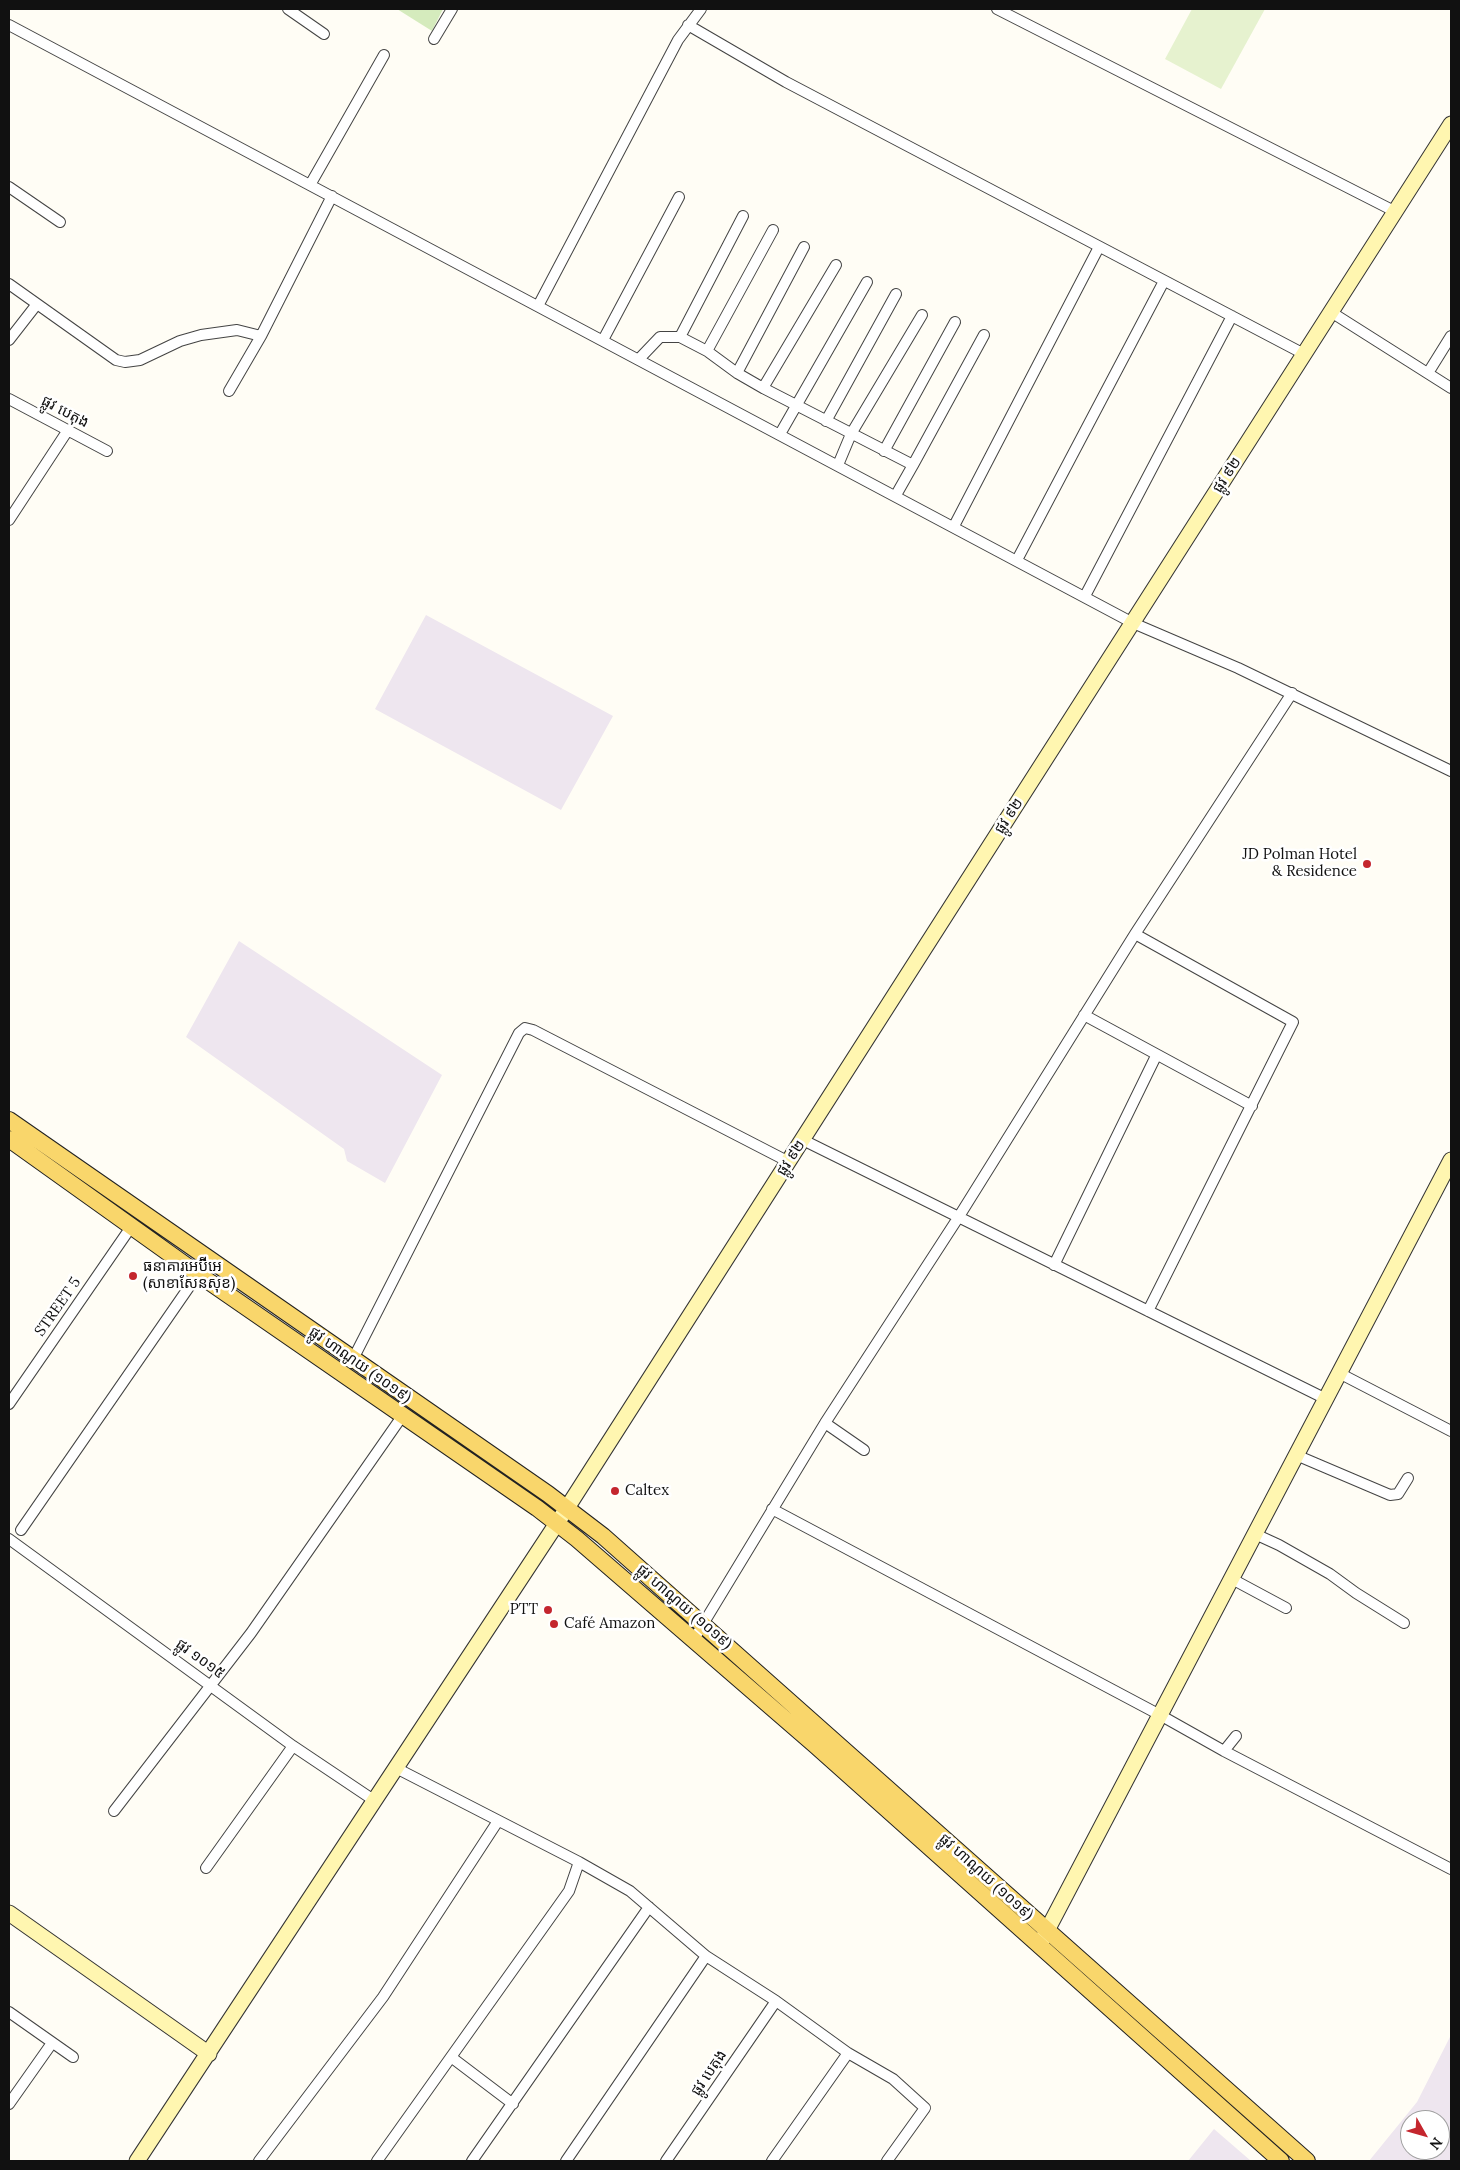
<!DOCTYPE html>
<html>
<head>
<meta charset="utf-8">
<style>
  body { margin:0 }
  #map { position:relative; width:1460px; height:2170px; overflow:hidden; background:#fffdf5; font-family:Lora,serif }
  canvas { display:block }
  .frame { position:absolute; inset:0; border:10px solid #111; pointer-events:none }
  .north { position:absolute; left:1400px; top:2110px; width:50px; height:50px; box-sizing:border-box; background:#fff; border:1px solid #a0a0a0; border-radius:50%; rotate:128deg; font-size:14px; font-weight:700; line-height:20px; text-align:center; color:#111 }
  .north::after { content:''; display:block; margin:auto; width:18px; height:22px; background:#c4262e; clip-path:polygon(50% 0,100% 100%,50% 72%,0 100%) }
</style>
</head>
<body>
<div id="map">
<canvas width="1460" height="2170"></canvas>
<div class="frame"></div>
<div class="north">N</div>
</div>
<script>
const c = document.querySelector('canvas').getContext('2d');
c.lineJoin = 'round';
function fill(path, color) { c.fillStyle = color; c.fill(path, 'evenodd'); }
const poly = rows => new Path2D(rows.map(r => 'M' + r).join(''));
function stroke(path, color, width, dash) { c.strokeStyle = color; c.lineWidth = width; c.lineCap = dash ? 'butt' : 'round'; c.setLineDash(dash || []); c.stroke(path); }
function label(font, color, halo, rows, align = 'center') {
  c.font = font + ' Lora,"Noto Sans Khmer",serif'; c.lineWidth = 5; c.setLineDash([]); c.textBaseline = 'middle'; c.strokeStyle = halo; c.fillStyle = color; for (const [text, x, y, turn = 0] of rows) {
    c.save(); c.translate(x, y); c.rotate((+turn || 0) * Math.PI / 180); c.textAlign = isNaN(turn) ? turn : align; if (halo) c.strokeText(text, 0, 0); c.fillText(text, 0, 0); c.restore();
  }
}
const industrial = poly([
  [426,615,613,716,561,810,375,709],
  [239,941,442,1075,385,1183,347,1161,344,1149,186,1037],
  [1451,2035,1451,2161,1369,2161,1417,2102],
  [1410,2120,1440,2120,1440,2150,1410,2150],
  [1214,2129,1251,2161,1188,2161]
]);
const green = poly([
  [397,9,443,9,432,31]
]);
const pitch = poly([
  [1192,9,1265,9,1221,89,1165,59]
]);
const street = poly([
  [288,9,324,34],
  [997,9,1396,212],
  [9,25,1133,623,1238,668,1451,771],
  [688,25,786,82,1304,354],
  [434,39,452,9],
  [310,185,384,55],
  [9,187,60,222],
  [9,284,116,360,125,362,140,360,180,341,201,335,237,330,261,336],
  [538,306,678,40,701,9],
  [1331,312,1451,388],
  [680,337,743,216],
  [9,340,37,304],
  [603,340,679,197],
  [707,351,773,230],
  [639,359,660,337,680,337,707,351,737,373,763,388,913,465,984,335],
  [737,373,804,247],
  [1428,373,1451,336],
  [763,388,836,265],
  [229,391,261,336,332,196],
  [9,399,107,451],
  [826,421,896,294],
  [780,434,867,282],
  [884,451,955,322],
  [838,465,851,434,922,315],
  [896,495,913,465],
  [9,520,68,430],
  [954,526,1099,247],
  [1017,560,1164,281],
  [1085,596,1232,316],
  [1135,934,1293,1022,1148,1311],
  [1084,1015,1252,1106],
  [803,1140,1326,1399],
  [1054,1265,1156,1056],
  [351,1363,519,1033,525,1028,533,1030,789,1162],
  [1339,1373,1451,1431],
  [9,1404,131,1227],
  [825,1423,864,1450],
  [1296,1455,1390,1495,1398,1494,1408,1478],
  [772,1509,1160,1715,1224,1751,1451,1869],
  [21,1530,198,1274],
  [1255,1534,1279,1545,1330,1574,1356,1593,1404,1623],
  [9,1539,293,1746,375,1801],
  [1232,1579,1286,1608],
  [694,1639,825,1423,958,1218,1135,934,1292,693],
  [1224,1751,1236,1736],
  [396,1768,579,1862,630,1891,706,1956,776,2001,848,2053,893,2079,925,2108,887,2161],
  [114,1811,251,1633,403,1415],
  [206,1868,293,1746],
  [9,2012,73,2057],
  [451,2057,513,2104],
  [9,2104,52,2043],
  [259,2161,383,1997,498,1821],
  [377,2161,569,1891,579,1862],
  [472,2161,649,1907],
  [566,2161,706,1956],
  [666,2161,776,2001],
  [772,2161,848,2053]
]);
const secondary = poly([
  [9,1913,209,2054],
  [1042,1940,1451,1160],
  [137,2161,567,1508,1451,124]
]);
const primary = poly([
  [9,1120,548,1494,603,1536,1307,2161],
  [9,1139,198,1274,537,1508,577,1539,815,1745,1281,2161]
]);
const markers = [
  [1367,864,5,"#c4262e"],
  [133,1276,5,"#c4262e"],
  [615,1491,5,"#c4262e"],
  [548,1610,5,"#c4262e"],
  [554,1624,5,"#c4262e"]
];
const streetNames = [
  ["ផ្លូវ បេតុង",65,412,28],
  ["ផ្លូវ ៩២",1227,475,-57],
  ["ផ្លូវ ៩២",1009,816,-57],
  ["ផ្លូវ ៩២",791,1158,-57],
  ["STREET 5",58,1307,-55],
  ["ផ្លូវ ហាណូយ (១០១៩)",360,1365,35],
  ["ផ្លូវ ហាណូយ (១០១៩)",684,1607,41],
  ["ផ្លូវ ១០១៥",200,1659,36],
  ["ផ្លូវ ហាណូយ (១០១៩)",986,1877,42],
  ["ផ្លូវ បេតុង",709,2073,-56]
];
const poiNames = [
  ["JD Polman Hotel",1357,855,"right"],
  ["& Residence",1357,872,"right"],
  ["ធនាគារអេប៊ីអេ",143,1267],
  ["(សាខាសែនសុខ)",143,1284],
  ["Caltex",625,1491],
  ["PTT",538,1610,"right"],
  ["Café Amazon",564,1624]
];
fill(industrial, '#eee6ef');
fill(green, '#d5ebbd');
fill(pitch, '#e6f2cf');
stroke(street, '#444', 12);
stroke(secondary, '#333', 17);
stroke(primary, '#222', 18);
stroke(street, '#fff', 10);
stroke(secondary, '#fff6b0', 15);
stroke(primary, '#f9d66b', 16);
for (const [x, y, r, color] of markers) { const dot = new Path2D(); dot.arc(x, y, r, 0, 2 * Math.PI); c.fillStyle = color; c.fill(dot); stroke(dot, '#fff', 2); }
label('15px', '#111', '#fff', streetNames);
label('15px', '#111', '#fff', poiNames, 'left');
</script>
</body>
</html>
